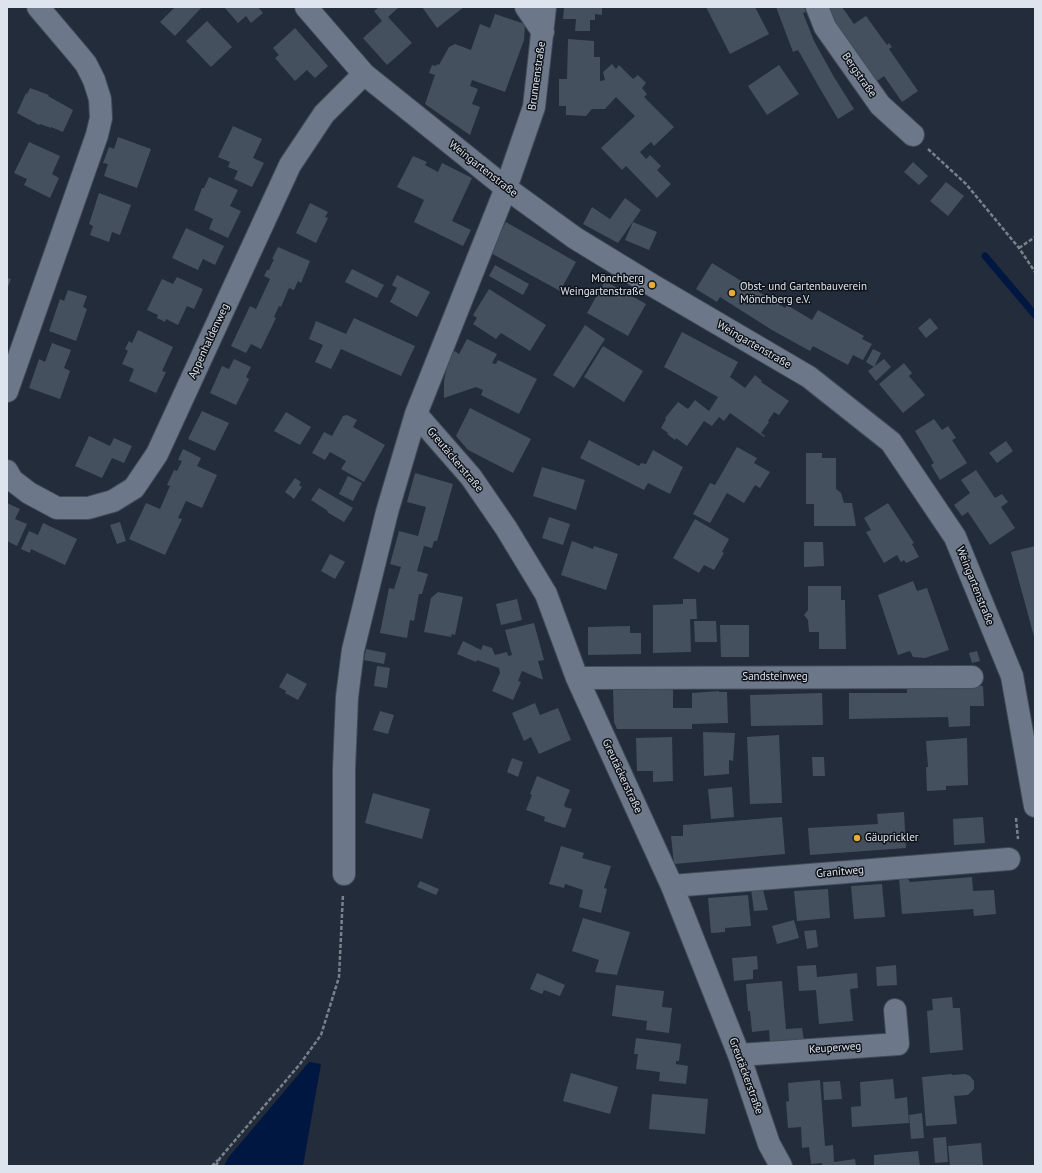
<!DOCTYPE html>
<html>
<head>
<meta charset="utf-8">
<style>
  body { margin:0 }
  #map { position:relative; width:1042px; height:1173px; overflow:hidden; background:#222c3a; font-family:"PT Sans",sans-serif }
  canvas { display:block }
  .frame { position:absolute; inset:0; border:8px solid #dde4ed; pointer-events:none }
</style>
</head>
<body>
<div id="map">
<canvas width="1042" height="1173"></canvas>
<div class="frame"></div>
</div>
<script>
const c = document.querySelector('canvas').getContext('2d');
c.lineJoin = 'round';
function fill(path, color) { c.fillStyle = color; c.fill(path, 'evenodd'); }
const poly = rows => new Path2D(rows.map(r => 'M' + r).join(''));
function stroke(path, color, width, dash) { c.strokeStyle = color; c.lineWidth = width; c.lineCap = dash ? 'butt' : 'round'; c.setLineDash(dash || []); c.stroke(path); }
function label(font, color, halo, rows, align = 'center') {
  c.font = font + ' "PT Sans",sans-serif'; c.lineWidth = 3; c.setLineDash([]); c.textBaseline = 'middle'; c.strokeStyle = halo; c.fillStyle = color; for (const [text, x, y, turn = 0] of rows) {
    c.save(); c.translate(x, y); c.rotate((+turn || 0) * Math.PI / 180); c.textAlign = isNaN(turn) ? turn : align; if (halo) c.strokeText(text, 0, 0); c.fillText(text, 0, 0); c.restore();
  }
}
const water = poly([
  [309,1062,321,1064,303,1166,224,1166,228,1158]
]);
const stream = poly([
  [985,256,1035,315]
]);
const building = poly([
  [175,7,202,7,175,36,160,22],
  [224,7,258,7,263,13,251,23,246,16,238,23],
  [379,7,397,7,398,8,388,17,412,43,387,65,363,38,382,21,374,11],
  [422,7,464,7,437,28],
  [564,7,602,7,602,15,595,14,595,20,590,20,590,31,575,31,576,19,563,19],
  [706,7,755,7,769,34,730,54],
  [776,7,804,7,806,12,803,13,814,41,834,77,854,109,838,119,819,87,798,50,793,52],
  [825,7,842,7,854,24,866,16,887,45,889,43,892,47,889,49,918,91,902,102,884,76,873,84],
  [495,14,525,24,524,40,505,92,472,80,470,86,478,89,472,104,480,107,470,135,425,104,435,75,429,73,432,65,436,66,437,64,439,65,449,47,455,44,471,50,480,24,490,28],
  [207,21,232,47,211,67,186,41],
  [295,28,328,66,315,78,307,70,295,81,275,58,279,55,273,48],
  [568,39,594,41,594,57,600,57,600,81,605,80,603,72,612,64,616,69,619,65,633,79,638,75,646,83,642,88,647,94,644,97,674,127,654,146,651,142,640,152,646,159,650,155,661,166,657,170,671,184,657,198,626,166,622,170,601,148,635,116,616,97,605,109,592,109,586,116,566,115,566,106,559,106,559,79,567,79],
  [779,65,799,94,767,115,748,86],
  [30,88,49,95,48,96,73,110,63,132,51,127,51,128,40,124,39,125,17,113,26,93,27,94],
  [233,126,262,139,253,158,264,163,252,187,234,179,238,171,228,167,230,162,218,157],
  [118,137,151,149,137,188,104,176,108,164,103,163,109,147,114,149],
  [29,142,60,156,52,174,59,178,50,198,24,185,27,179,14,173],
  [413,156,427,162,425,165,438,172,442,163,472,178,452,221,471,230,463,246,414,222,424,200,397,187],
  [913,162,928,176,919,185,904,172],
  [209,177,238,190,230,206,241,211,228,238,209,229,213,219,194,210,202,188,204,188],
  [946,182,964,196,948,216,930,201],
  [99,193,131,205,120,235,112,232,109,242,90,235,93,226,89,224],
  [625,198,641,210,618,243,583,224,592,207,610,219],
  [310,203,328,212,325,217,328,218,316,243,296,233],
  [506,222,576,262,560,291,489,252],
  [633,222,657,232,649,250,625,240],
  [186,228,224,246,215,265,203,259,198,270,172,258],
  [278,247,310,261,301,283,298,281,294,290,289,288,281,307,279,306,274,317,276,318,261,349,251,344,246,353,231,346,250,306,256,309,270,279,264,276,267,270,269,270,274,259,272,259],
  [712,263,785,308,787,305,812,320,818,310,864,336,862,339,872,344,863,360,853,355,848,365,813,346,810,351,772,330,720,297,717,302,696,289],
  [495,265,529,284,523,295,489,276],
  [352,269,384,285,377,298,345,282],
  [397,275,430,292,417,317,390,302,397,288,392,285],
  [177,277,203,289,194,309,187,306,178,325,166,319,165,322,157,318,158,315,147,310,162,279,173,284],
  [7,278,11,279,7,289],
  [605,281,646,304,628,336,587,313],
  [489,289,546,325,530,351,501,333,496,339,473,324,477,318,473,315],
  [68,290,87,296,83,307,87,309,76,341,49,331,60,299,64,301],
  [354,318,415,346,401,376,341,349,331,369,315,362,323,345,309,339,316,321,346,334],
  [930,318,938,328,926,338,918,328],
  [585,325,605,339,574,388,553,375],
  [138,330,173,347,162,371,166,372,156,393,129,381,134,369,122,364,128,351,125,349,129,341,132,343],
  [682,332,738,362,730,377,745,388,755,375,762,381,761,382,789,401,779,415,774,412,768,421,769,422,761,433,765,436,764,437,730,413,724,421,719,417,712,426,704,421,687,446,676,438,675,440,667,434,668,433,661,428,666,419,665,418,678,402,688,409,695,400,709,411,718,397,664,367],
  [467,339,497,354,492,363,496,364,498,360,537,379,519,414,481,395,483,390,476,387,444,398,444,381,448,361,453,350,459,354],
  [52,343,71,350,64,368,70,371,60,399,29,388,39,359,45,362],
  [603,346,643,371,624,402,584,377],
  [873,349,881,353,874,367,866,362],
  [234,359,251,367,246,377,249,379,236,405,210,393,222,366,229,369],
  [884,359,891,367,876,381,868,371],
  [904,363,912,373,909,376,925,395,903,413,879,384],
  [470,408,531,439,513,473,468,450,456,436],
  [202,411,229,423,215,451,188,439],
  [286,412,311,427,300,445,274,431],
  [347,415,357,420,353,427,385,445,364,482,341,469,346,461,330,452,325,460,312,453,324,432,332,436,343,416],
  [934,419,942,430,948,426,956,438,952,440,967,463,940,480,931,465,934,463,915,431],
  [89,436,110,446,114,438,132,446,124,463,112,458,102,478,75,466],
  [589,440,639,466,641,463,646,464,653,450,683,467,670,494,648,483,644,490,580,458],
  [1006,441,1013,451,997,463,989,453],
  [737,447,757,458,754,463,770,472,760,488,755,485,744,503,727,493,710,523,693,514,710,483,715,485],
  [183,449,201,458,197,466,217,475,202,508,186,501,178,518,182,519,165,555,129,539,146,503,160,509,170,486,167,485,174,470,177,471,182,461,178,460],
  [806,453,822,453,822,458,836,458,836,489,841,493,844,503,852,503,856,526,814,526,814,504,806,504],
  [542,467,585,480,576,510,533,496],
  [976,470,995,498,1002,494,1008,502,1001,507,1015,528,990,545,968,512,962,516,954,505,970,493,961,480],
  [415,473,453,484,437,541,434,541,432,548,424,546,417,571,428,574,422,594,419,594,414,621,410,620,407,638,380,633,389,588,394,589,401,567,390,564,399,531,418,536,426,507,407,502],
  [348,476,362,483,353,501,339,494],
  [295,478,301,482,299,485,302,487,294,499,285,492],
  [319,488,353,508,344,522,327,512,328,511,311,500],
  [7,503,20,509,15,519,27,524,17,546,7,541],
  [888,503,914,543,912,544,919,557,906,563,904,560,901,562,897,555,884,563,866,532,871,530,864,518],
  [549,517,570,524,563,545,542,538],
  [695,519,729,539,722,552,724,553,714,570,704,565,699,573,673,558],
  [120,522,126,541,117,544,110,525],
  [43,523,77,539,65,565,31,549,30,553,21,549,29,531,38,535],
  [572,541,593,549,594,546,618,554,606,590,561,575],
  [804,542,823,542,824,566,804,567],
  [1035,546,1035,640,1011,552],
  [330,554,345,562,335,579,321,571],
  [913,581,917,591,927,588,949,650,925,658,913,657,910,651,898,655,878,595],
  [808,586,841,586,841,600,845,600,846,649,819,649,819,632,809,632,808,620,804,615,808,610],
  [438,592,463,597,455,635,452,634,451,637,424,632,431,598],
  [517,599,522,620,501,625,496,604],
  [683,599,696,599,697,619,690,619,691,652,653,653,653,605,683,604],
  [694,621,716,621,717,642,695,642],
  [534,623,544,660,538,661,543,679,541,679,522,671,518,681,521,682,513,700,492,691,500,673,499,668,477,660,476,662,457,654,463,641,481,650,483,645,492,648,495,655,507,652,508,656,512,655,505,630],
  [720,625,749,625,749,657,721,657],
  [630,626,630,633,641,633,641,654,588,655,588,627],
  [366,649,386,653,384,664,364,660],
  [977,651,980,661,972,663,969,653],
  [377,666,390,668,387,688,374,686],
  [287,673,307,684,298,700,285,693,286,691,279,687],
  [907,685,983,686,984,706,970,706,970,726,949,727,948,717,849,719,849,693,907,693],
  [613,689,673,689,673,708,692,708,692,693,719,691,719,692,727,692,728,723,692,724,692,729,617,729,614,722],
  [822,693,823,725,751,726,750,695],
  [535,703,540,715,558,708,571,740,539,754,531,737,524,741,512,713],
  [380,711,394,715,388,734,373,730],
  [703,732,735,733,733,761,729,760,729,774,704,776],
  [779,735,782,803,750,804,747,737],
  [672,737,673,781,653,782,653,771,637,771,636,738],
  [967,738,968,785,946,786,946,790,927,791,926,767,928,767,926,741],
  [812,757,824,757,825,776,813,776],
  [512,758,523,762,518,777,507,772],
  [537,776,570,790,564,805,565,807,572,809,565,828,544,821,545,817,526,810,532,795,530,794],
  [732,787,734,817,711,819,708,789],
  [373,793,430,809,422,839,365,823],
  [904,812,906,848,810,855,808,828,878,824,877,814],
  [782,817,785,854,674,864,671,836,683,836,683,825],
  [983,817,985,843,954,845,953,819],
  [561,846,584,853,582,858,611,866,604,888,607,889,601,913,579,907,583,890,565,884,564,888,549,884],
  [907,877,910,882,972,877,973,891,994,890,996,914,974,916,973,909,902,914,899,878],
  [420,881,439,889,436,895,417,887],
  [882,884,885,917,854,919,851,886],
  [762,886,768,910,754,911,751,889],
  [828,889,830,918,797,921,794,891],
  [748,895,751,926,725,928,725,932,711,933,708,898],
  [583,918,630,932,617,975,595,972,599,960,572,951],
  [794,920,799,938,777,944,772,926],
  [816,930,818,947,807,949,804,931],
  [757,956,758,969,753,970,753,979,734,981,732,958],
  [816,965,817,977,857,973,858,988,850,989,853,1021,819,1024,816,990,799,991,797,966],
  [896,965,897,985,877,986,876,967],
  [537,973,565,985,560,996,544,990,542,994,530,989],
  [782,981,786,1029,802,1028,804,1041,770,1044,769,1030,752,1032,750,1011,748,1011,746,984],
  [616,985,664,991,662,1007,672,1008,669,1033,646,1030,647,1021,612,1016],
  [952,997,953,1008,960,1008,963,1050,930,1053,927,1011,933,1010,932,999],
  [636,1038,681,1044,679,1061,676,1061,676,1064,688,1066,686,1084,659,1081,660,1072,636,1069,638,1054,634,1054],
  [571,1073,618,1087,610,1114,563,1101],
  [952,1074,952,1075,965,1074,970,1076,974,1081,974,1089,968,1095,954,1096,957,1124,926,1126,922,1077],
  [893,1079,895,1099,907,1097,909,1123,852,1127,851,1107,861,1106,860,1082],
  [820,1080,825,1146,833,1145,834,1162,855,1159,856,1166,822,1166,822,1163,811,1164,809,1147,802,1148,801,1127,788,1128,786,1102,789,1101,788,1083],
  [840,1081,842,1099,824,1100,823,1082],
  [652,1094,708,1099,705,1134,649,1129],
  [922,1113,924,1138,911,1139,909,1115],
  [946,1137,948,1162,935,1163,933,1138],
  [981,1143,983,1166,950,1166,948,1146],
  [918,1151,920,1166,874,1166,874,1155]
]);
const path = poly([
  [928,149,966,184,1019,248,1035,272],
  [1019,248,1035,237],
  [1016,818,1018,839],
  [212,1166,218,1160],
  [216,1166,220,1158,300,1064,321,1035,339,977,343,894]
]);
const minor = poly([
  [306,7,364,74,506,188,575,238,652,285,809,377,891,442,955,537,1012,676,1035,806],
  [526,7,543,32],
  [817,7,825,27,880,105,913,135],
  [7,391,97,135,101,118,100,99,94,80,86,64,77,53,38,7],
  [416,414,471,477,506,528,546,594,577,678,672,886,739,1055,769,1144,781,1166],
  [7,471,12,480,29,493,57,508,88,508,113,501,134,488,157,454,290,165,324,114,364,74],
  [577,678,972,677],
  [344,874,344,769,347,697,353,650,387,512,416,414,506,188,534,107,545,7],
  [672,886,1009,859],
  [739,1055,898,1044,895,1010]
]);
const markers = [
  [652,285,4,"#e9ab38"],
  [732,293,4,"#e9ab38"],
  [857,838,4,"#e9ab38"]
];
const streetNames = [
  ["Bergstraße",859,75,55],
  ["Brunnenstraße",537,76,-82],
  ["Weingartenstraße",483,169,38],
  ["Appenhaldenweg",209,341,-65],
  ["Weingartenstraße",754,345,30],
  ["Greutäckerstraße",455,460,50],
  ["Weingartenstraße",975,586,68],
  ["Sandsteinweg",775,677],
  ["Greutäckerstraße",622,776,65],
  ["Granitweg",840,872,-5],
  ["Keuperweg",835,1048,-4],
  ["Greutäckerstraße",746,1076,70]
];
const poiNames = [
  ["Mönchberg",644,279,"right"],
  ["Weingartenstraße",644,292,"right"],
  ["Obst- und Gartenbauverein",740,287],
  ["Mönchberg e.V.",740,300],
  ["Gäuprickler",865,838]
];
fill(water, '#001742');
stroke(stream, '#001742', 7);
fill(building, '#45505f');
stroke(minor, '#424a56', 24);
stroke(path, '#78818c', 2.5, [4, 2]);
stroke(minor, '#6c7889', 22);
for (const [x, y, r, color] of markers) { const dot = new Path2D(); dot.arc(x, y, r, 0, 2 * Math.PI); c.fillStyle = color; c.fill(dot); stroke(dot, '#10141a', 1.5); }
label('11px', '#dde4ed', '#10141a', streetNames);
label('11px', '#dde4ed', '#10141a', poiNames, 'left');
</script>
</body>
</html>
